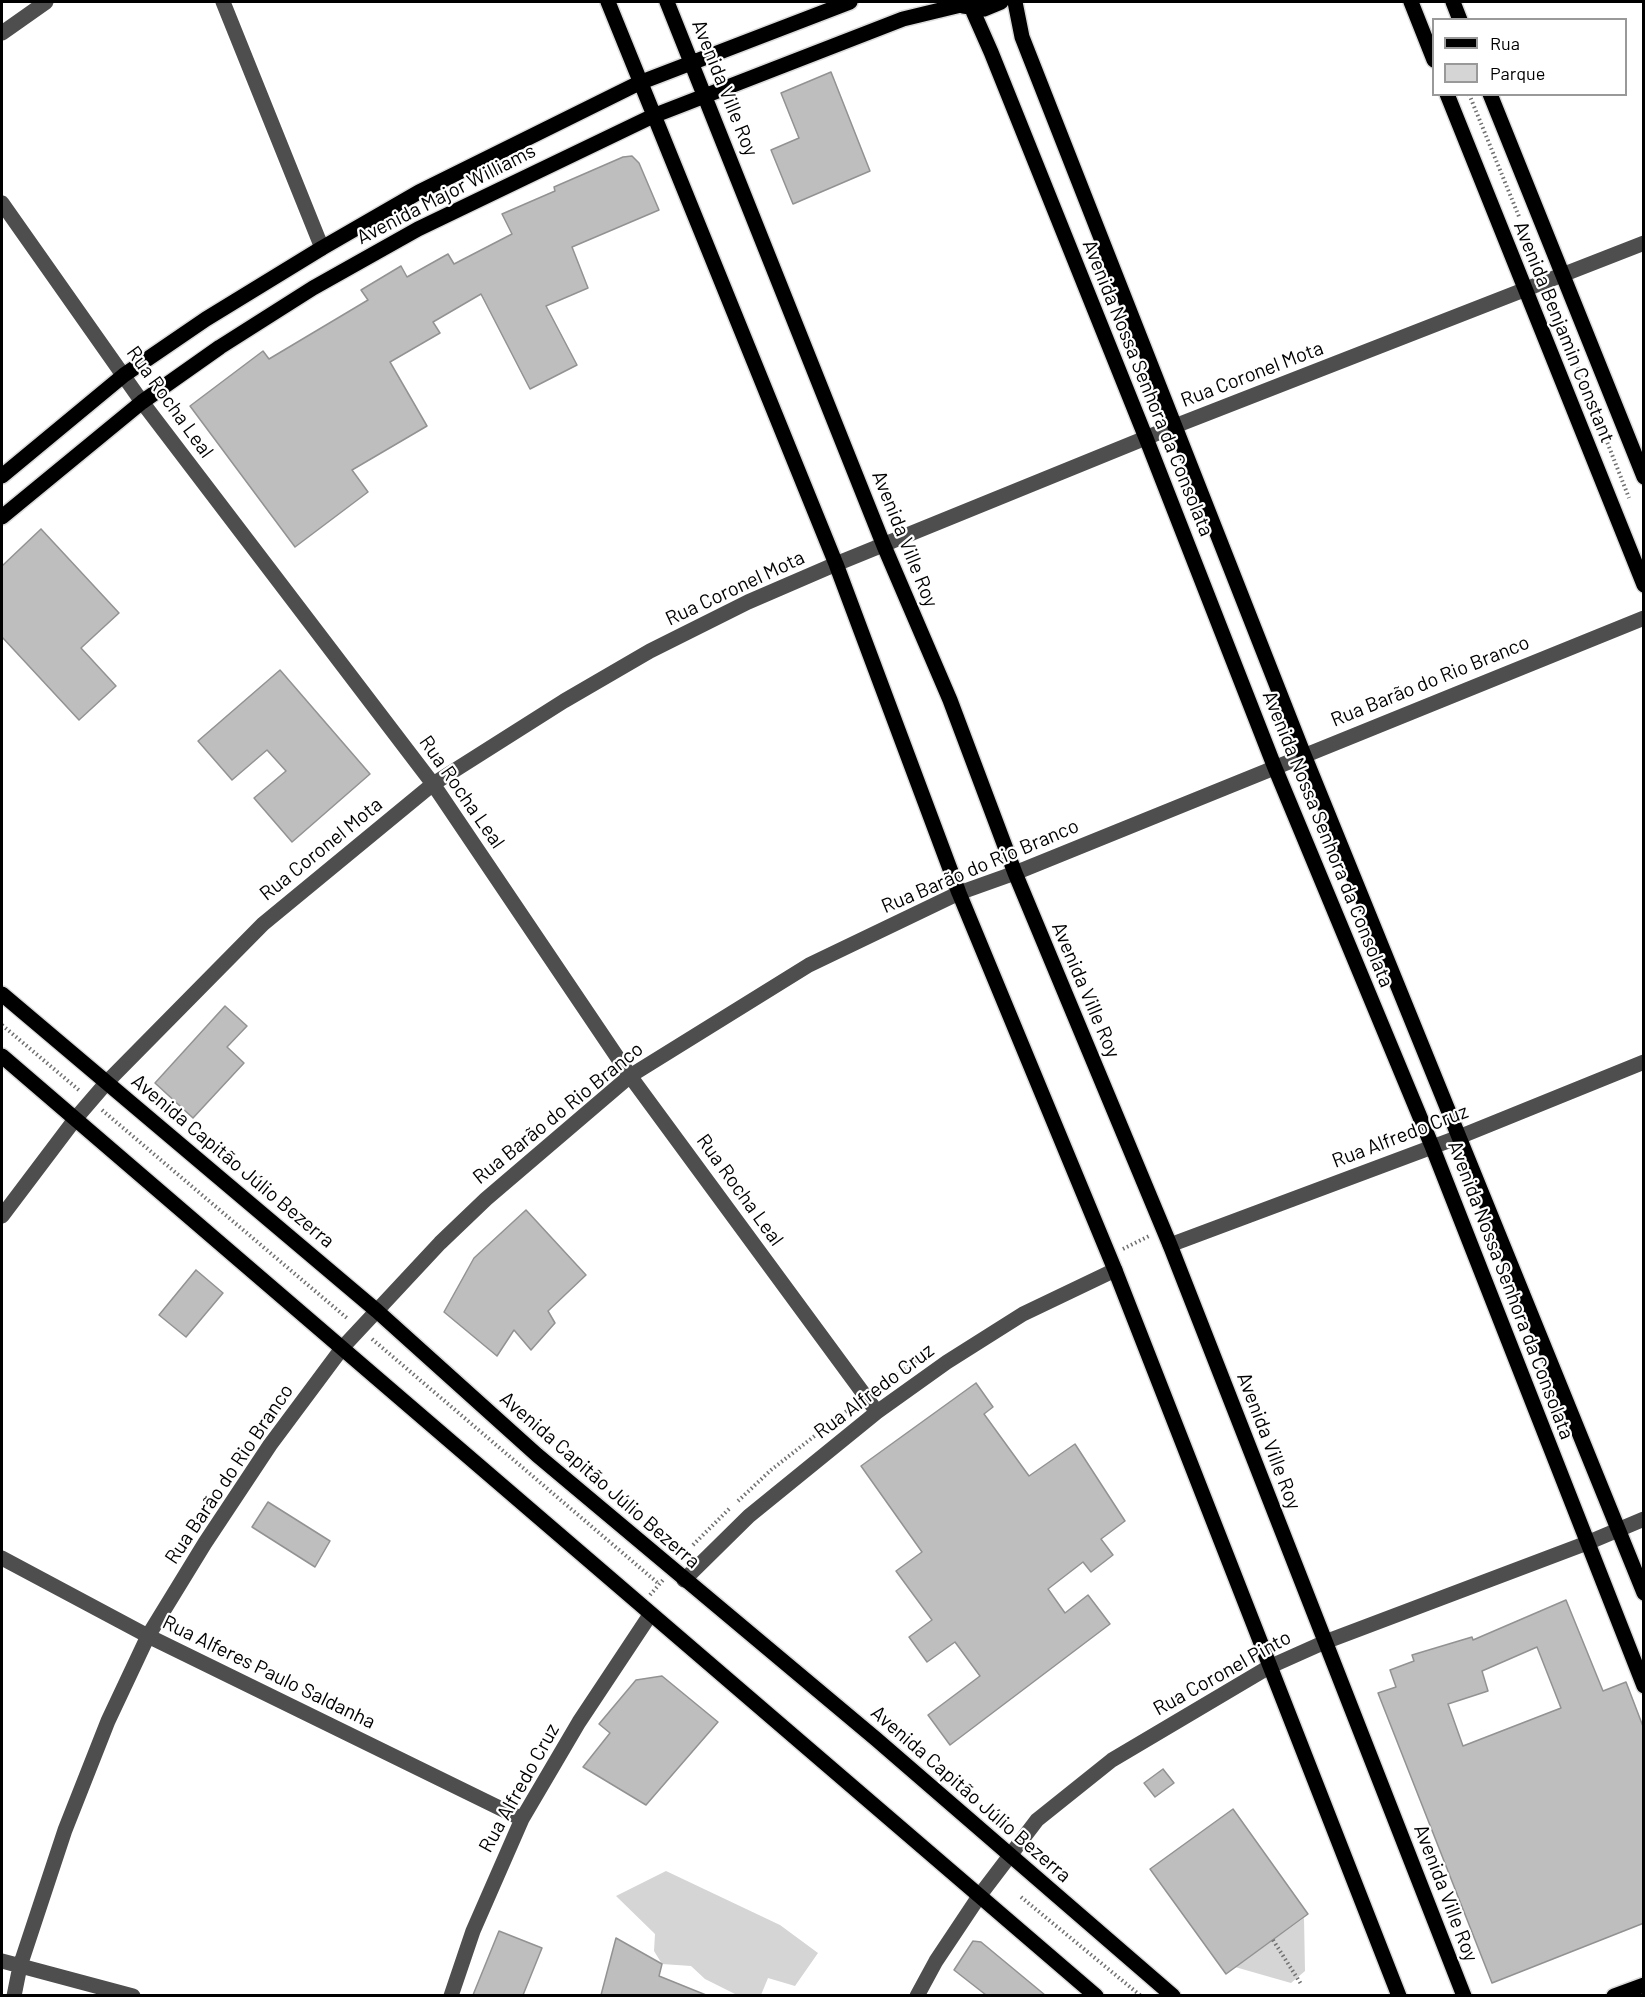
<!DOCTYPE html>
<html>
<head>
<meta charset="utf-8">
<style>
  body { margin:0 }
  #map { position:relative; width:1645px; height:1997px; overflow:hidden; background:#fff; font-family:Barlow,sans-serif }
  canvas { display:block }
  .frame { position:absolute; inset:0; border:3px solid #000; pointer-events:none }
  .legend { position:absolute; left:1432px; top:18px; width:195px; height:78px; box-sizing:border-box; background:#fff; border:2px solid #999; margin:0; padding:8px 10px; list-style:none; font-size:18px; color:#000 }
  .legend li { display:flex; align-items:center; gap:12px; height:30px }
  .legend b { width:30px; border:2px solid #999 }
</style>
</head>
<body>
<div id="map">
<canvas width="1645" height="1997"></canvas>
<div class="frame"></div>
<ul class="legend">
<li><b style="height:8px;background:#000"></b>Rua</li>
<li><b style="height:16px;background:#d5d5d5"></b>Parque</li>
</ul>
</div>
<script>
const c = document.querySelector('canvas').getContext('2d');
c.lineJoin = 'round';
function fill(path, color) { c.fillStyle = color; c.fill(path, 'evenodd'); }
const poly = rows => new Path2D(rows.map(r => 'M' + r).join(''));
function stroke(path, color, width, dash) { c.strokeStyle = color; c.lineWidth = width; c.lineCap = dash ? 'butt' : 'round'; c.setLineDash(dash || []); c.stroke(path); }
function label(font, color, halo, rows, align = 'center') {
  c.font = font + ' Barlow,sans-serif'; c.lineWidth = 4.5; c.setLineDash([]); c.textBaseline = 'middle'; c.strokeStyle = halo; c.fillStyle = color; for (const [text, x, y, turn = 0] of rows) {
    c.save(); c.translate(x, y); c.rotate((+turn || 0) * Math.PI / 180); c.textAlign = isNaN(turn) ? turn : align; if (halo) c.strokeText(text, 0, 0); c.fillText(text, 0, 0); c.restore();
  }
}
const green = poly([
  [666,1871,780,1925,818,1953,795,1986,768,1978,761,1995,737,1995,705,1979,691,1966,662,1964,654,1951,655,1934,616,1896],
  [1304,1918,1305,1971,1291,1983,1235,1967]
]);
const building = poly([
  [831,72,870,171,793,204,771,150,799,138,781,93,831,72],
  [632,156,639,163,659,210,572,247,588,288,546,306,577,365,530,389,481,294,433,322,440,333,390,362,427,426,352,470,368,492,295,547,190,406,263,351,269,359,368,300,361,290,401,266,407,277,448,254,454,264,512,234,502,214,555,191,554,187,623,157,632,156],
  [41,529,119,613,81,648,116,686,79,720,2,637,2,566,41,529],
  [280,670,370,774,292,842,254,798,286,771,267,750,232,780,198,741,280,670],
  [225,1006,247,1026,227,1047,244,1063,193,1118,155,1083,225,1006],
  [526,1210,586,1275,548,1311,555,1323,531,1350,514,1330,497,1356,444,1312,474,1258,526,1210],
  [196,1270,223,1293,186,1337,159,1315,196,1270],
  [976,1383,993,1407,984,1414,1029,1476,1075,1444,1125,1521,1101,1539,1113,1555,1091,1572,1083,1562,1048,1589,1065,1613,1088,1595,1110,1624,950,1745,928,1715,980,1676,955,1642,927,1662,909,1637,932,1620,896,1571,922,1552,861,1466,976,1383],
  [268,1502,330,1541,315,1567,252,1527,268,1502],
  [1566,1600,1603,1691,1626,1682,1644,1729,1644,1923,1492,1983,1378,1693,1396,1687,1390,1670,1414,1661,1412,1655,1472,1637,1473,1640,1566,1600],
  [1537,1647,1561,1708,1463,1746,1448,1704,1488,1691,1482,1671,1537,1647],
  [662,1676,718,1722,646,1805,583,1767,610,1733,599,1724,636,1680,662,1676],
  [1163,1769,1174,1783,1155,1797,1144,1783,1163,1769],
  [1233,1809,1308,1914,1226,1974,1150,1869,1233,1809],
  [499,1931,542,1948,523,1995,473,1995,499,1931],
  [616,1938,662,1964,659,1976,706,1995,601,1995,616,1938],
  [973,1941,981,1942,1045,1995,986,1995,954,1970,973,1941]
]);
const path = poly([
  [1469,94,1520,219],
  [1533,251,1539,269],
  [1550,296,1629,498],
  [2,1025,80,1091],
  [102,1110,348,1319],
  [1123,1249,1151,1235],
  [372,1339,659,1584],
  [878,1387,931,1351],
  [738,1501,771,1470,853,1406],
  [693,1545,730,1508],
  [650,1595,663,1580],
  [1021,1897,1141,1996],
  [1273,1940,1301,1984]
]);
const minor = poly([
  [223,2,322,248],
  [2,33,46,2],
  [2,203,142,402,433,784,630,1076,877,1412],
  [2,1216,76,1118,107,1082,263,924,433,784,564,701,650,651,748,602,836,564,1175,426,1644,243],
  [1170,1245,1459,1137,1644,1062],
  [2,1558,148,1636,522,1819],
  [684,1580,749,1516,877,1412,947,1362,1023,1314,1115,1270],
  [2,1961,133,1996],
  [14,1996,20,1966,65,1830,108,1721,148,1636,205,1543,270,1445,343,1347,440,1243,486,1199,630,1076,809,965,959,893,1015,873,1644,618],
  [451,1996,473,1931,522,1819,579,1722,650,1615],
  [917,1996,936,1961,980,1895,1037,1820,1112,1760,1269,1667,1325,1642,1587,1543,1644,1519]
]);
const major = poly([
  [608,2,836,564,959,893,1115,1270,1399,1996],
  [667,2,884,546,950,700,1015,873,1170,1245,1464,1996],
  [1015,2,1022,37,1304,755,1644,1593],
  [1411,2,1434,60],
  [1453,2,1460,20],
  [963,6,984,9,1001,2],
  [972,9,991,52,1146,438,1275,768,1432,1146,1644,1686],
  [1447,94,1644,585],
  [1490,94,1644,477],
  [2,476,124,375,206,319,322,248,419,192,639,83,850,2],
  [2,517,142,402,220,347,313,288,418,229,653,116,903,19,961,5],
  [2,994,377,1311,537,1455,876,1739,1173,1996],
  [2,1056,1096,1996],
  [1614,1996,1644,1985]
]);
const streetNames = [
  ["Avenida Ville Roy",725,88,68],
  ["Avenida Major Williams",446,194,-27],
  ["Avenida Benjamin Constant",1564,332,68],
  ["Rua Coronel Mota",1252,374,-21],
  ["Avenida Nossa Senhora da Consolata",1148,388,68],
  ["Rua Rocha Leal",170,402,54],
  ["Avenida Ville Roy",905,539,68],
  ["Rua Coronel Mota",735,588,-25],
  ["Rua Barão do Rio Branco",1430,681,-22],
  ["Rua Rocha Leal",462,792,55],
  ["Avenida Nossa Senhora da Consolata",1328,839,68],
  ["Rua Coronel Mota",321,849,-39],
  ["Rua Barão do Rio Branco",980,866,-23],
  ["Avenida Ville Roy",1086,990,67],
  ["Rua Barão do Rio Branco",558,1113,-39],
  ["Rua Alfredo Cruz",1400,1136,-21],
  ["Avenida Capitão Júlio Bezerra",233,1161,40],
  ["Rua Rocha Leal",740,1190,54],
  ["Avenida Nossa Senhora da Consolata",1511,1290,69],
  ["Rua Alfredo Cruz",874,1391,-37],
  ["Avenida Ville Roy",1269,1441,69],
  ["Rua Barão do Rio Branco",229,1474,-56],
  ["Avenida Capitão Júlio Bezerra",600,1480,41],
  ["Rua Alferes Paulo Saldanha",269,1672,26],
  ["Rua Coronel Pinto",1222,1673,-29],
  ["Rua Alfredo Cruz",519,1788,-61],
  ["Avenida Capitão Júlio Bezerra",971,1794,41],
  ["Avenida Ville Roy",1446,1893,69]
];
fill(green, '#d5d5d5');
fill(building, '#bebebe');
stroke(building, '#929292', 1.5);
stroke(major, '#dbdbdb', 18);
stroke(path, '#707070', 4, [1.5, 3]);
stroke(minor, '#4e4e4e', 15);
stroke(major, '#000', 15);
label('20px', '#000', '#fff', streetNames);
</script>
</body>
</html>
